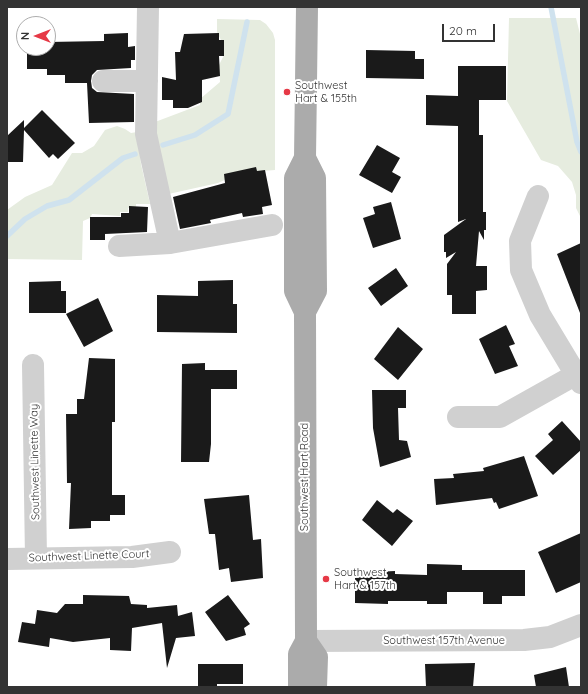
<!DOCTYPE html>
<html>
<head>
<meta charset="utf-8">
<style>
  body { margin:0 }
  #map { position:relative; width:588px; height:694px; overflow:hidden; background:#fff; font-family:Quicksand,sans-serif }
  canvas { display:block }
  .frame { position:absolute; inset:0; border:8px solid #333; pointer-events:none }
  .north { position:absolute; left:16px; top:16px; width:40px; height:40px; box-sizing:border-box; background:#fff; border:1px solid #adadad; border-radius:50%; rotate:270deg; font-size:11px; font-weight:700; line-height:16px; text-align:center; color:#333 }
  .north::after { content:''; display:block; margin:auto; width:14px; height:18px; background:#e63946; clip-path:polygon(50% 0,100% 100%,50% 72%,0 100%) }
  .scale { position:absolute; left:442px; top:24px; width:53px; height:18px; box-sizing:border-box; border:2px solid #333; border-top:0; padding-left:5px; font-size:12px; line-height:14px; white-space:nowrap; color:#333; -webkit-text-stroke:3px #fff; paint-order:stroke }
</style>
</head>
<body>
<div id="map">
<canvas width="588" height="694"></canvas>
<div class="frame"></div>
<div class="north">N</div>
<div class="scale">20 m</div>
</div>
<script>
const c = document.querySelector('canvas').getContext('2d');
c.lineJoin = 'round';
function fill(path, color) { c.fillStyle = color; c.fill(path, 'evenodd'); }
const poly = rows => new Path2D(rows.map(r => 'M' + r).join(''));
function stroke(path, color, width, dash) { c.strokeStyle = color; c.lineWidth = width; c.lineCap = dash ? 'butt' : 'round'; c.setLineDash(dash || []); c.stroke(path); }
function label(font, color, halo, rows, align = 'center') {
  c.font = font + ' Quicksand,sans-serif'; c.lineWidth = 4; c.setLineDash([]); c.textBaseline = 'middle'; c.strokeStyle = halo; c.fillStyle = color; for (const [text, x, y, turn = 0] of rows) {
    c.save(); c.translate(x, y); c.rotate((+turn || 0) * Math.PI / 180); c.textAlign = isNaN(turn) ? turn : align; if (halo) c.strokeText(text, 0, 0); c.fillText(text, 0, 0); c.restore();
  }
}
const green = poly([
  [509,18,576,18,581,38,581,218,576,208,576,195,572,182,558,166,541,160,507,101],
  [217,19,260,20,266,24,273,33,275,40,275,170,240,173,218,183,164,195,155,122,200,105,200,99,220,82,219,65,224,55,223,44,217,32],
  [117,126,125,129,131,133,137,132,141,164,150,204,136,204,136,207,128,208,128,212,120,212,120,216,92,214,90,218,83,221,82,260,7,259,7,210,25,197,52,185,72,153,82,153,94,146,105,130]
]);
const stream = poly([
  [551,7,577,142,581,152],
  [163,145,195,135,228,114,247,22],
  [7,236,25,219,47,206,69,200,123,158,135,154]
]);
const building = poly([
  [128,33,128,47,135,46,135,60,131,60,131,68,97,70,92,75,91,81,92,88,97,92,134,94,134,122,89,123,87,83,65,83,65,75,47,75,47,69,27,69,27,48,48,48,48,42,104,41,104,34],
  [219,33,219,40,224,40,224,56,219,56,220,76,202,80,202,102,188,108,173,108,173,100,162,100,162,77,176,80,175,52,180,52,184,34],
  [366,50,415,51,415,59,424,59,424,79,366,78],
  [458,66,506,66,506,100,479,100,479,135,483,135,483,212,486,212,486,230,484,230,484,240,479,231,476,266,487,266,487,290,476,291,476,314,452,314,452,295,447,295,447,264,456,252,446,258,446,252,444,252,444,235,466,219,458,222,458,126,426,125,426,95,458,96],
  [42,110,75,143,58,159,53,154,49,158,24,130,23,162,7,162,7,136,24,120,24,128],
  [377,145,400,158,392,172,401,177,392,193,359,175],
  [256,167,257,171,265,170,272,205,262,207,263,214,243,217,242,213,210,220,211,223,180,229,173,197,225,183,224,174],
  [391,202,401,239,373,248,363,218,375,214,373,207],
  [129,206,148,207,147,232,105,234,105,240,90,240,90,217,121,217,121,213,129,213],
  [581,243,581,312,580,313,557,254],
  [396,268,408,286,381,306,368,288],
  [233,280,233,304,237,304,237,333,157,332,157,295,198,296,198,281],
  [61,281,61,291,66,291,66,313,29,313,29,282],
  [98,298,113,331,84,347,66,314],
  [506,325,515,344,509,346,518,366,495,374,479,339],
  [398,327,423,349,398,380,374,359],
  [89,358,115,359,115,422,112,422,112,495,125,495,125,515,110,515,110,521,91,521,91,528,69,529,71,483,67,483,66,414,77,414,77,399,84,399],
  [205,363,205,370,237,370,237,389,211,389,211,444,209,462,181,462,182,364],
  [372,390,406,390,406,408,398,408,399,440,407,441,411,457,380,467,373,428],
  [562,421,581,442,581,450,553,475,535,456,553,440,548,434],
  [524,456,538,496,499,509,496,502,494,503,492,498,436,505,434,479,454,478,453,474,484,471,483,468],
  [249,495,253,540,261,539,263,578,231,582,229,568,219,570,215,534,209,534,204,499],
  [377,500,393,513,397,509,413,521,392,546,362,520],
  [581,533,581,582,556,593,538,552],
  [427,564,462,565,462,570,525,570,525,596,502,596,502,604,483,604,483,592,447,592,447,604,427,604,427,601,388,601,388,604,355,603,355,574,374,574,374,572,395,571,395,574,427,575],
  [83,595,129,596,131,604,147,605,147,608,177,605,178,616,192,612,195,636,176,638,167,668,162,623,132,628,131,651,110,650,110,638,73,642,50,638,49,647,18,642,22,622,35,624,37,610,57,613,65,604,83,604],
  [228,595,250,624,244,628,246,635,226,641,205,612],
  [475,663,473,687,426,687,425,664],
  [198,664,243,664,243,684,217,684,217,687,198,687],
  [566,667,569,687,536,687,534,675]
]);
const minor = poly([
  [148,7,146,134,170,243],
  [103,81,147,81],
  [538,196,520,241,521,270,540,315,581,383],
  [119,246,170,243,272,225],
  [33,365,36,558],
  [458,417,500,417,575,375],
  [7,559,132,557,170,552],
  [306,641,524,640,550,637,581,625]
]);
const major = poly([
  [305,312,316,291,315,178,305,158],
  [306,641,317,657,316,687],
  [299,687,299,654,306,641,305,312,295,291,295,178,305,158,307,7]
]);
const markers = [
  [287,92,4,"#e63946"],
  [326,579,4,"#e63946"]
];
const poiNames = [
  ["Southwest",295,86],
  ["Hart & 155th",295,99],
  ["Southwest",334,573],
  ["Hart & 157th",334,586]
];
const streetNames = [
  ["Southwest Linette Way",35,462,-91],
  ["Southwest Hart Road",305,477,-90],
  ["Southwest Linette Court",89,556,-2],
  ["Southwest 157th Avenue",444,641]
];
fill(green, '#e6ecdf');
stroke(stream, '#cfe2ee', 5.5);
fill(building, '#1a1a1a');
stroke(minor, '#d0d0d0', 22);
stroke(major, '#ababab', 22);
for (const [x, y, r, color] of markers) { const dot = new Path2D(); dot.arc(x, y, r, 0, 2 * Math.PI); c.fillStyle = color; c.fill(dot); stroke(dot, '#fff', 1.5); }
label('11px', '#333', '#fff', poiNames, 'left');
label('11px', '#333', '#fff', streetNames);
</script>
</body>
</html>
